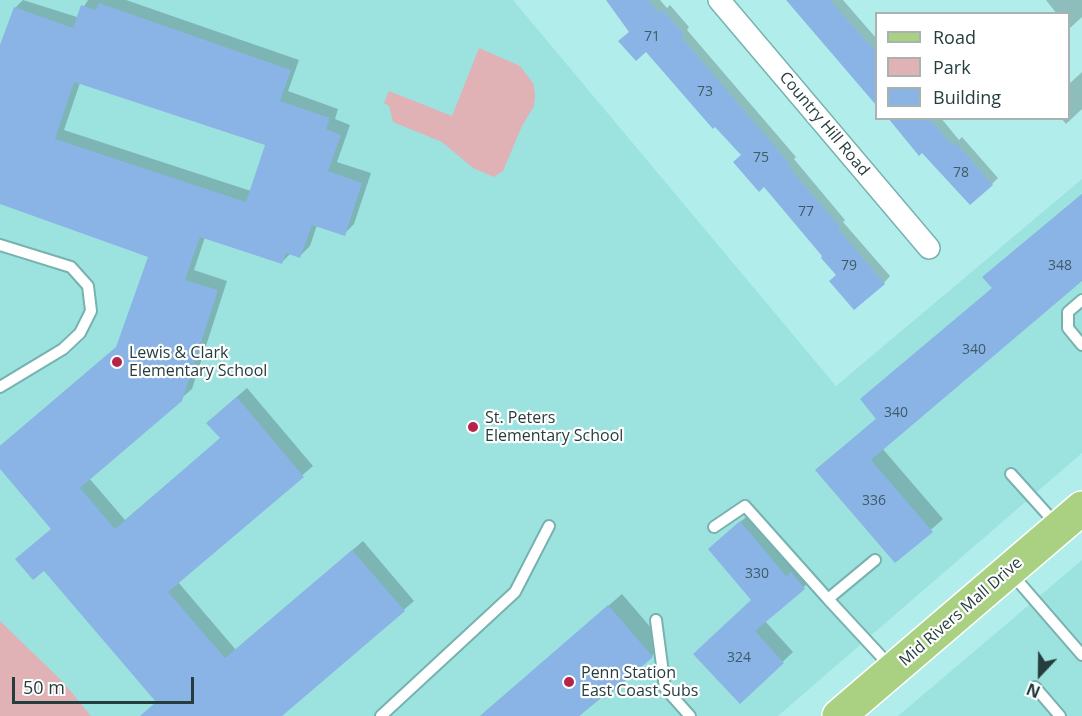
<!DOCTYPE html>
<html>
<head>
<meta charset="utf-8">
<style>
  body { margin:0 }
  #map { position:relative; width:1082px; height:716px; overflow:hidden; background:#b1eeeb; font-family:"Open Sans",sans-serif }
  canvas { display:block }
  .legend { position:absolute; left:875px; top:12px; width:195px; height:108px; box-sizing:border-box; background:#fff; border:2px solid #a8b2b1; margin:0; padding:8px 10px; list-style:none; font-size:18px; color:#253e3d }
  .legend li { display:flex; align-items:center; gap:12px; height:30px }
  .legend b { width:30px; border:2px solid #a8b2b1 }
  .north { position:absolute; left:1010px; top:644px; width:60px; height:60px; -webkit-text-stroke:4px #fff; paint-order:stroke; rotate:202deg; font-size:16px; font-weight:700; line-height:24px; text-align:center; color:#253e3d }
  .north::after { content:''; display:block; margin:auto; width:21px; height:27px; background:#253e3d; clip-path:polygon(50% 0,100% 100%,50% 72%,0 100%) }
  .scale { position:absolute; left:12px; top:677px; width:182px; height:27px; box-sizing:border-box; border:3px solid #253e3d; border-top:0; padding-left:8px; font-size:18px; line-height:21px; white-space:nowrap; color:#253e3d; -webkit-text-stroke:4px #fff; paint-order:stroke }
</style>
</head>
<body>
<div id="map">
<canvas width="1082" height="716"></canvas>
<ul class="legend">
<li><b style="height:8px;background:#aad181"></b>Road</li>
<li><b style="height:16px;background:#e0b1b5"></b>Park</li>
<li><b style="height:16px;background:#8ab4e5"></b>Building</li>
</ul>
<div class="north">N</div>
<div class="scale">50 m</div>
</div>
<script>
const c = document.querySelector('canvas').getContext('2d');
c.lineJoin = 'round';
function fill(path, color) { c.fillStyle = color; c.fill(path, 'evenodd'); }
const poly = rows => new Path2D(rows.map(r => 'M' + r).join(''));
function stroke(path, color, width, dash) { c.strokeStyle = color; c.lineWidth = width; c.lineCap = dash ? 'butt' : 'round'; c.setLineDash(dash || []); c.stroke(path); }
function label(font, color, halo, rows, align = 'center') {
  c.font = font + ' "Open Sans",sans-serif'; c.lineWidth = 4.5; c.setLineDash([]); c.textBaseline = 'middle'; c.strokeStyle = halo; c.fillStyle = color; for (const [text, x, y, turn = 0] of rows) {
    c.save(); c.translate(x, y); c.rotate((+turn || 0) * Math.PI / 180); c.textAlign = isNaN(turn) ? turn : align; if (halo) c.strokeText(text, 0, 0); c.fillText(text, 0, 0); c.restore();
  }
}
const built = poly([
  [0,0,513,0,836,386,1082,179,1082,453,778,716,0,716],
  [1082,560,1082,716,898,716]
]);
const green = poly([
  [479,48,520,66,533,83,535,95,534,106,522,126,503,171,494,177,473,168,442,142,393,122,389,106,384,103,389,91,452,116],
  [0,621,63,682,91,716,0,716]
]);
const shadow = poly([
  [23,0,77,17,88,0,126,0,299,60,288,91,338,109,335,119,350,125,337,162,371,173,354,224,344,234,317,225,310,246,300,256,291,253,282,262,205,237,194,270,227,281,192,389,89,478,125,520,221,438,218,413,247,388,313,466,178,582,236,650,363,541,414,601,280,716,141,716,158,702,53,528,0,466,0,446,118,346,150,256,0,203,0,50,15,8],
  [80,83,267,145,251,191,64,130],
  [608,0,660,0,667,8,670,5,689,27,687,30,796,157,794,159,845,220,843,222,890,276,884,283,837,274,742,155,630,31],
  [789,0,843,0,876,38,876,103],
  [1046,0,1082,0,1082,17,1070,28,1068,14,1057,14],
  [1082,72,1082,109,1066,124,1061,118,1068,118,1068,85],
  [890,118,941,118,959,140,962,137,998,178,992,184],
  [1082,194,1082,280,882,448,943,519,896,561,829,459,877,418,993,287,996,266],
  [751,513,814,578,765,621,793,652,740,702,753,600,720,539],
  [622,594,664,643,652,656,579,716,480,716]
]);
const building = poly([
  [606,0,648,0,659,13,663,10,684,35,681,37,790,164,788,166,840,227,838,229,885,284,854,310,829,281,836,275,821,258,822,256,764,187,759,192,733,162,741,155,715,127,713,129,646,52,636,61,618,41,629,32],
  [786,0,830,0,876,52,876,105],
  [99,3,291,70,280,101,330,118,326,129,341,135,328,171,362,183,345,236,312,225,300,258,286,253,282,264,200,237,185,280,218,290,182,401,80,488,115,529,220,438,206,423,237,397,304,477,168,592,225,658,352,550,405,611,282,716,140,716,156,702,44,571,33,580,15,559,51,529,0,469,0,446,116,347,148,257,0,204,0,45,14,7,73,28,81,5,96,10],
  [74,82,265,145,246,202,55,139],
  [888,118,929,118,952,145,955,142,993,185,970,205,922,153,919,156],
  [1082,194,1082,281,871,460,933,532,895,563,815,470,876,419,860,399,992,288,982,277],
  [740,521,786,576,791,572,805,589,755,631,784,663,740,704,693,654,751,600,708,549],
  [608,605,653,657,604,699,602,696,579,716,480,716]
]);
const service = poly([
  [0,245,71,267,88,286,91,311,80,333,63,349,0,387],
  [1082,300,1068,312,1068,328,1082,345],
  [1011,474,1057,525],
  [714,527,745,506,828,599],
  [875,560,828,599,891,667],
  [1011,573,1082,655],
  [656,620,665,688,690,716],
  [1035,687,1060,716],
  [381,716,515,592,549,526]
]);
const minor = poly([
  [719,0,929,248]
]);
const primary = poly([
  [839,716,1082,508]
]);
const markers = [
  [117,362,6,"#b62449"],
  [473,427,6,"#b62449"],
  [569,682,6,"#b62449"]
];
const numberNames = [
  ["71",652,37],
  ["73",705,92],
  ["75",761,158],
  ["78",961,173],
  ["77",806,212],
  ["79",849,266],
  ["348",1060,266],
  ["340",974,350],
  ["340",896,413],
  ["336",874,501],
  ["330",757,574],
  ["324",739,658]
];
const streetNames = [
  ["Country Hill Road",824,124,50],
  ["Mid Rivers Mall Drive",961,612,-41]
];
const poiNames = [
  ["Lewis & Clark",129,353],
  ["Elementary School",129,371],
  ["St. Peters",485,418],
  ["Elementary School",485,436],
  ["Penn Station",581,673],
  ["East Coast Subs",581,691]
];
fill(built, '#9ce3e0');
fill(green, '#e0b1b5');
fill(shadow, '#0003');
fill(building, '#8ab4e5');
stroke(service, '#77b2af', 14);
stroke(minor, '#77b2af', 24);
stroke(primary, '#fff', 36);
stroke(service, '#fff', 10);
stroke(minor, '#fff', 21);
stroke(primary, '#aad181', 33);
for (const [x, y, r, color] of markers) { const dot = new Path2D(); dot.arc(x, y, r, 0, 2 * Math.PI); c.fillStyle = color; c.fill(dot); stroke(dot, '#fff', 2); }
label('14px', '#3e5c67', null, numberNames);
label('16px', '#253e3d', '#fff', streetNames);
label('16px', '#253e3d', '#fff', poiNames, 'left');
</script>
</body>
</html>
